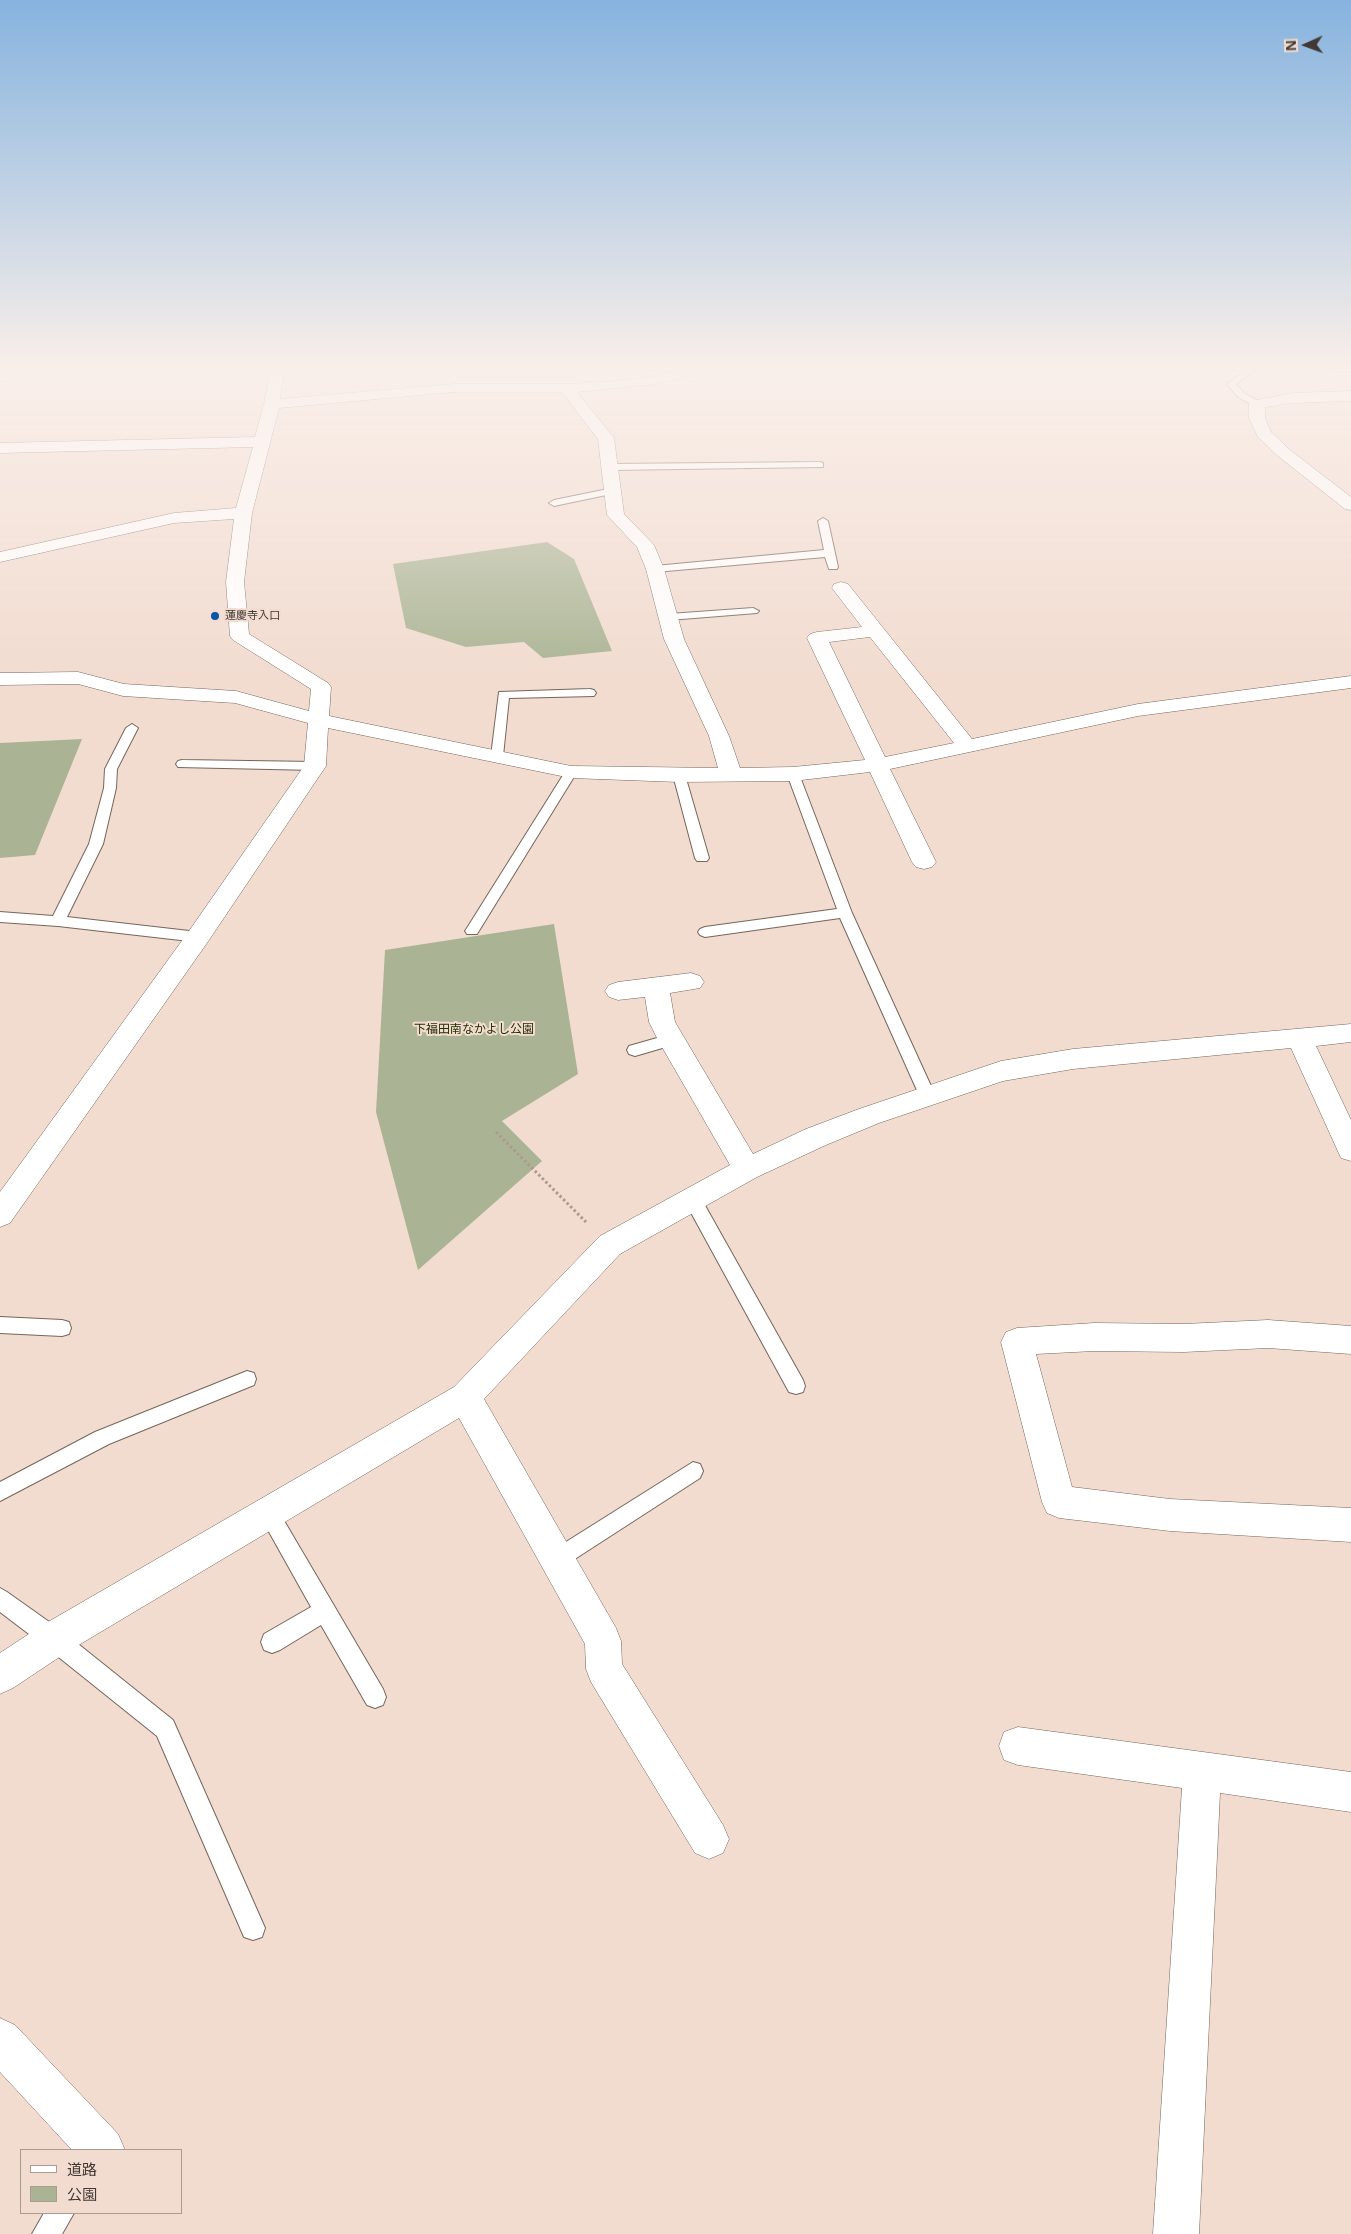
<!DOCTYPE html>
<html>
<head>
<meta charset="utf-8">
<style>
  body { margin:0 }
  #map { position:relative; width:1351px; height:2234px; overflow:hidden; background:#f2dcd0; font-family:"Open Sans","Noto Sans JP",sans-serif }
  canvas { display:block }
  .legend { position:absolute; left:20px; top:2149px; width:162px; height:65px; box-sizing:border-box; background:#f2dcd0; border:1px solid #ac9b92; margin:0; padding:6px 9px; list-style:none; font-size:15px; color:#423934 }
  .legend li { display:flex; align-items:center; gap:10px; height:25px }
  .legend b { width:25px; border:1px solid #ac9b92 }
  .north { position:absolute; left:1281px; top:20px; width:50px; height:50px; -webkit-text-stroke:4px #f2dcd0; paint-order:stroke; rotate:268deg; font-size:14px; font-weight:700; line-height:20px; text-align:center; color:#423934 }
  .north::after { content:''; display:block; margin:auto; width:18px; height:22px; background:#423934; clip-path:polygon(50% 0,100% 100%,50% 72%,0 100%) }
</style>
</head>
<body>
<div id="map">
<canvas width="1351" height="2234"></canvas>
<ul class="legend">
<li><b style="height:6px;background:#fff"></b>道路</li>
<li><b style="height:14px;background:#aab494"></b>公園</li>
</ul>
<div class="north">N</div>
</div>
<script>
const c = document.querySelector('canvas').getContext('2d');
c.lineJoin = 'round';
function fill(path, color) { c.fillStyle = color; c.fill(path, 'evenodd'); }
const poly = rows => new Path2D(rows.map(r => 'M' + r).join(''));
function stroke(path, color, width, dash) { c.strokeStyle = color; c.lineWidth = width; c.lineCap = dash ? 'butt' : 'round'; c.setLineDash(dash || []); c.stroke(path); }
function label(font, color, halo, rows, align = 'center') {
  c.font = font + ' "Open Sans","Noto Sans JP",sans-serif'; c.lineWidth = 4; c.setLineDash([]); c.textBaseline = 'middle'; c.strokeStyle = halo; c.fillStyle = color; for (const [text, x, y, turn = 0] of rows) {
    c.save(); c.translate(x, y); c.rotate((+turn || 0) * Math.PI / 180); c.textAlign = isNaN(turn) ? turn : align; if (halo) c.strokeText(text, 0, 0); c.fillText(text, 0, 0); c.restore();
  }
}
const green = poly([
  [547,542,574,559,612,651,543,658,524,642,466,647,406,628,393,564],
  [82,739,35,855,0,858,0,743],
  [554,924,578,1074,502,1121,542,1161,418,1270,376,1112,385,950]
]);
const path = poly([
  [496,1132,586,1222]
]);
const lane = poly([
  [1248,369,1257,369,1236,384,1244,393,1260,402,1260,406,1254,406,1238,397,1227,384,1248,369],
  [1329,369,1351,369,1351,372,1333,372,1329,369],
  [820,462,823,463,823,467,610,470,605,467,610,464,820,462],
  [613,488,616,489,616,493,554,506,549,503,554,500,613,488],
  [823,518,828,521,838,567,837,569,829,569,825,557,655,572,650,569,655,566,824,550,818,521,823,518],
  [753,608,759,611,757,613,669,620,663,617,669,614,753,608],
  [590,689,594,690,596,693,594,696,509,698,503,756,501,759,493,759,491,756,499,692,590,689],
  [132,724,138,728,117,769,116,788,103,844,67,917,198,932,203,934,205,937,203,940,198,942,58,926,0,922,0,912,53,916,89,844,104,788,105,769,126,728,132,724],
  [182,760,315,762,321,766,315,770,178,767,176,764,178,761,182,760],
  [571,768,577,772,477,934,467,934,465,931,467,928,565,772,571,768],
  [793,770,799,774,852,913,936,1097,934,1101,928,1103,922,1101,920,1097,840,918,705,937,700,935,698,932,700,929,705,927,837,909,787,774,793,770],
  [679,771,685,775,709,858,707,861,697,861,695,858,673,775,679,771],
  [671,1034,676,1036,679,1040,676,1044,635,1056,629,1054,627,1050,629,1046,671,1034],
  [692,1191,698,1193,803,1380,805,1386,803,1392,796,1394,789,1392,683,1198,686,1193,692,1191],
  [0,1317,62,1320,69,1322,71,1328,69,1334,62,1336,0,1333,0,1317],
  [247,1371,254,1373,256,1379,254,1385,109,1444,0,1501,0,1482,95,1432,247,1371],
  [693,1462,700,1464,703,1471,700,1478,564,1566,557,1569,550,1566,547,1559,550,1552,693,1462],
  [269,1504,276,1507,383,1689,386,1697,383,1705,375,1708,367,1705,321,1625,280,1650,272,1653,264,1650,261,1642,264,1634,311,1607,259,1514,262,1507,269,1504],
  [0,1588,7,1592,62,1631,173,1720,265,1928,262,1937,253,1940,244,1937,157,1736,46,1647,0,1612,0,1588],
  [44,2213,74,2213,62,2234,32,2234,44,2213]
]);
const street = poly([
  [0,369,21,369,19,372,0,377,0,369],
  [270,369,284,369,280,399,454,384,566,384,617,381,655,376,685,369,709,369,707,372,655,384,577,392,614,438,624,514,654,545,664,569,684,639,729,736,740,768,793,767,865,760,807,638,810,634,817,632,862,627,832,588,834,584,841,582,848,584,972,739,1138,704,1351,676,1351,688,1138,716,890,769,936,862,932,867,924,869,916,867,912,862,870,772,793,781,679,782,571,778,328,728,326,766,207,943,10,1223,0,1227,0,1192,189,931,304,766,308,723,235,703,123,696,78,684,0,685,0,673,78,672,124,684,236,691,309,711,311,689,233,640,230,636,226,582,234,519,174,523,0,562,0,552,174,513,236,508,253,447,0,453,0,443,255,437,264,404,270,369],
  [454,392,562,392,598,439,607,515,637,547,646,569,664,639,709,736,718,768,571,766,329,716,331,687,328,683,249,634,244,582,252,513,279,408,454,392],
  [870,637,954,743,885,757,829,642,870,637],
  [1351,391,1351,401,1293,403,1265,407,1265,418,1271,432,1290,450,1351,497,1351,510,1345,509,1278,456,1258,437,1249,418,1249,404,1252,401,1293,393,1351,391],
  [691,973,700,976,704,982,700,988,670,993,675,1022,753,1154,806,1129,859,1109,1001,1061,1073,1049,1351,1024,1351,1042,1316,1046,1351,1120,1351,1161,1341,1158,1291,1048,1073,1069,1003,1081,879,1123,826,1145,757,1177,620,1254,484,1399,616,1628,621,1641,622,1664,723,1825,729,1839,723,1853,709,1859,695,1853,591,1682,586,1669,585,1644,459,1418,67,1652,13,1688,0,1694,0,1653,41,1626,454,1387,600,1236,730,1165,658,1040,649,1022,645,997,618,1000,609,997,605,991,609,985,618,982,691,973],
  [1268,1320,1351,1326,1351,1354,1268,1348,1184,1352,1094,1351,1036,1354,1072,1487,1170,1499,1351,1508,1351,1542,1170,1531,1059,1518,1047,1513,1042,1502,1001,1342,1006,1332,1017,1328,1094,1323,1184,1324,1268,1320],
  [1018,1727,1351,1772,1351,1812,1220,1793,1199,2234,1153,2234,1182,1788,1018,1765,1004,1760,999,1746,1004,1732,1018,1727],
  [0,2018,15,2025,118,2134,125,2150,72,2150,0,2072,0,2018]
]);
const markers = [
  [215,616,5,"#0a56a5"]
];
const farPoinames = [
  ["蓮慶寺入口",225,616]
];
const parkNames = [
  ["下福田南なかよし公園",474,1030]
];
fill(green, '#aab494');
stroke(lane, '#77655a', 2);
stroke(street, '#77655a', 1);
stroke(path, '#aa9a91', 3, [2.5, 2.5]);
fill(lane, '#fff');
fill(street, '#fff');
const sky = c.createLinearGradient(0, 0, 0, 681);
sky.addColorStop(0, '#86b3de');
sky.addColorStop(0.54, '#f9efea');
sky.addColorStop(1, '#f9efea00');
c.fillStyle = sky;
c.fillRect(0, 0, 1351, 681);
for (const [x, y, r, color] of markers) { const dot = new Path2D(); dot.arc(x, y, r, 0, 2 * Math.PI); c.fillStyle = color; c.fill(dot); stroke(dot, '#f2dcd0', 2); }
label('11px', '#423934', '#f2dcd0', farPoinames, 'left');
label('12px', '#242f02', '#f2dcd0', parkNames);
</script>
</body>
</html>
